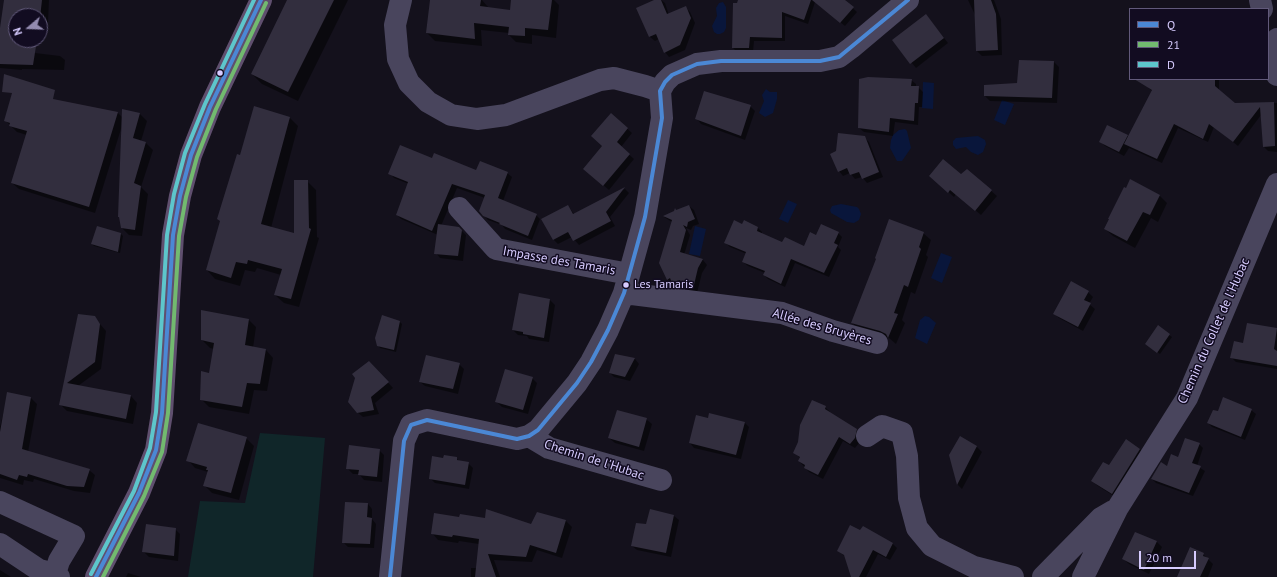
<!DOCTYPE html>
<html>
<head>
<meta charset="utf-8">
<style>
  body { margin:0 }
  #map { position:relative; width:1277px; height:577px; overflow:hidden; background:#14111c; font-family:"PT Sans",sans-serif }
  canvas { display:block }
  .legend { position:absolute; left:1129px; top:8px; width:140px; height:72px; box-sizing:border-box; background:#120c21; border:1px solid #61597a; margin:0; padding:5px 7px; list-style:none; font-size:12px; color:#d7ccff }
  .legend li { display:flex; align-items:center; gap:8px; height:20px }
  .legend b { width:20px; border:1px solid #61597a }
  .north { position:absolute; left:8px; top:8px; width:40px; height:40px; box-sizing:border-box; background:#120c21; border:1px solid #61597a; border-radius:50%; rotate:251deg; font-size:11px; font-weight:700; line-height:16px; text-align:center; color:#d7ccff }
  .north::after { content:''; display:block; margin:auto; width:14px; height:18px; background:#938bb0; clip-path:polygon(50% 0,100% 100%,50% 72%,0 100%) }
  .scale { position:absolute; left:1139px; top:551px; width:57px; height:18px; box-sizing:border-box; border:2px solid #d7ccff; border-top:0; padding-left:5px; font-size:12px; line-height:14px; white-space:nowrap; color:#d7ccff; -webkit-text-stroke:3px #120c21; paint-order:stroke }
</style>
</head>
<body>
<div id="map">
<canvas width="1277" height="577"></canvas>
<ul class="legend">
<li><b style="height:5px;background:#4b88d5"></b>Q</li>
<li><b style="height:5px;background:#72ba6f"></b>21</li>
<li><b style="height:5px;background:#5dc6cc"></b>D</li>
</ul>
<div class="north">N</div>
<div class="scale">20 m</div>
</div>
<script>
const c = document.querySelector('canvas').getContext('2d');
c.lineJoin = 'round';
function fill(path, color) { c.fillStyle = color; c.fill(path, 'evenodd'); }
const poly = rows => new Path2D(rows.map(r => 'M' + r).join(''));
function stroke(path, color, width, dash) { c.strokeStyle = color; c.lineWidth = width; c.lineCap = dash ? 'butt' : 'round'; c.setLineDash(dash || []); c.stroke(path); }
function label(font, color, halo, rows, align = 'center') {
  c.font = font + ' "PT Sans",sans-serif'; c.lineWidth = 3; c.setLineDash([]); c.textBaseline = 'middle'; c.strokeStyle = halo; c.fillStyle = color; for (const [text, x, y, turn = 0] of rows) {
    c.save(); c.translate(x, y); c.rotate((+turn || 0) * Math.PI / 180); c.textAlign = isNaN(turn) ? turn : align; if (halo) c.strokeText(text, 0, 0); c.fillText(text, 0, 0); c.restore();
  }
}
const green = poly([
  [260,433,325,438,313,577,188,577,200,501,245,503]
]);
const water = poly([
  [723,2,726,7,726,28,724,32,720,34,717,34,714,32,712,26,717,16,716,8,719,3],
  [923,82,934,83,933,109,922,108],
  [766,89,770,92,777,92,777,99,773,113,765,117,759,113,764,101,762,95],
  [1002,100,1014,104,1005,125,994,120],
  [905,129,907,131,911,148,902,161,897,161,890,148,891,140,893,135,899,130],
  [978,136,985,140,986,144,983,152,978,155,971,152,966,147,956,149,953,145,953,141,956,138],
  [788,200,797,204,788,223,779,219],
  [841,204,857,207,859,209,861,214,859,220,854,223,847,222,831,213,830,210,832,206],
  [695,226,706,229,700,256,689,254],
  [941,253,952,257,942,283,931,278],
  [925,316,929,317,936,323,927,344,915,338,920,320]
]);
const shadow = poly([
  [5,0,49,0,48,22,45,22,44,26,40,25,40,16,16,16,16,40,29,40,27,52,60,56,65,60,64,70,22,69,22,70,0,68,0,34],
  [288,0,348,0,298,101,262,84,252,74],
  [431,0,482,0,488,7,488,8,511,11,512,0,554,0,559,5,556,38,532,35,532,44,516,42,509,35,509,33,481,30,482,46,435,41,427,33],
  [657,0,661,0,665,3,669,15,686,8,690,12,695,23,685,50,669,57,665,52,659,39,655,41,650,37,638,8],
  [777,0,844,0,857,12,845,26,815,2,808,24,785,16,785,41,754,41,753,52,737,52,733,48,734,4],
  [968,0,994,0,1001,19,1002,55,982,56,977,51,976,17],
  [926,15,948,43,916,68,893,40],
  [1054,62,1059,67,1057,103,990,101,985,96,1018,84],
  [1148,79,1219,79,1219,91,1234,104,1277,103,1277,152,1268,151,1264,147,1261,115,1238,146,1214,127,1208,142,1178,128,1162,163,1129,148,1124,156,1105,146,1100,141,1107,126,1129,137,1152,91,1147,86],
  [911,80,916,84,916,87,918,87,923,92,922,107,919,107,918,125,895,122,893,136,864,132,859,128],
  [49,103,118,113,122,117,122,110,140,114,147,121,141,141,146,143,153,150,141,187,148,194,142,236,129,235,122,228,121,129,95,213,19,189,12,183,27,135,17,132,6,121],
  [750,106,755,111,745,140,701,124,697,119],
  [611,114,632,133,621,147,634,159,609,190,589,173,603,146],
  [290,118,298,126,271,228,295,235,307,181,316,190,317,237,319,238,299,307,284,303,275,295,281,275,257,268,255,272,245,270,240,286,215,279,207,270,241,156],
  [864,137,869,142,883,177,867,183,862,177,855,179,850,173,843,176,839,171],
  [432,160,477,172,507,173,512,177,503,201,536,215,540,219,532,240,505,229,502,225,488,220,480,211,485,198,457,188,441,226,459,228,466,235,463,261,440,258,436,253,438,235,401,219,397,215,409,184,394,178,390,173],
  [967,170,997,196,981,215,956,194,954,197,936,181,961,175],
  [1130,181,1160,196,1167,203,1158,222,1151,218,1135,248,1113,236,1105,229],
  [625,189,629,193,610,217,615,226,579,245,572,237,558,244,553,239,568,206,574,214],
  [689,206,694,210,699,224,693,226,691,230,686,228,690,235,684,255,703,260,707,265,702,273,697,293,689,292,683,285,678,287,667,279,672,222,664,217],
  [744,221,758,228,762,232,762,234,782,243,804,247,817,236,838,233,842,237,838,247,841,250,829,277,795,263,785,287,768,279,764,275,765,273,748,266,743,262,747,254,730,247,725,242,742,225],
  [923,233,931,240,926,255,928,257,915,294,911,292,902,320,905,323,896,344,889,338,860,330,852,323],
  [121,234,123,236,120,253,94,246,92,244],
  [1088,292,1093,297,1089,304,1095,309,1083,331,1059,318,1054,313],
  [520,294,550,300,555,305,549,342,529,339,527,336,518,335,513,330],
  [78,315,94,317,106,331,101,369,78,386,131,396,137,403,133,424,67,411,60,404],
  [249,320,256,327,253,348,266,350,273,358,267,391,254,390,249,414,209,407,201,399,210,374,214,349,210,348,202,340],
  [400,322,402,324,396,352,380,348,378,345],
  [1248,324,1277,329,1277,369,1236,362,1231,357,1244,344],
  [1169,335,1172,337,1160,354,1148,346],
  [616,355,635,359,639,364,630,381,614,377,610,373],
  [459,364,464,369,458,394,425,386,420,382],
  [374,367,393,388,375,403,379,414,363,417,357,412],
  [532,378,537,383,528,414,502,407,497,402],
  [8,394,31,398,37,404,28,452,89,470,95,475,90,493,74,491,34,479,33,482,24,480,23,485,0,478,0,427],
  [825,407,830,412,829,413,857,430,861,434,859,443,855,448,843,441,823,479,809,472,799,461,800,458,794,452],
  [1251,410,1256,414,1245,440,1212,427,1208,423,1218,412],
  [710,414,745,423,749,427,741,459,694,448,690,443,708,419],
  [646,419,652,424,644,451,615,443,609,438],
  [246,438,254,446,239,500,212,493,204,485,208,472,195,468,188,460],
  [1199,444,1203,448,1197,466,1205,471,1193,496,1156,483,1152,479,1178,458],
  [977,447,982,452,962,489,957,484,950,455],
  [1140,449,1145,455,1117,498,1098,486,1092,481,1110,466],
  [379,450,384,455,382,482,364,480,359,474,353,474,348,469],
  [456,458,460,462,468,463,473,468,469,489,435,483,430,478,444,459],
  [368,504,372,509,372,519,376,524,374,548,348,547,343,542],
  [651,510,674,516,679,520,671,557,637,550,632,546,646,526],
  [538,513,566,521,572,527,562,558,537,550,532,562,494,560,500,577,471,577,471,568,477,568,479,544,459,541,458,543,438,540,432,533,531,525],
  [175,529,180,534,178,561,149,557,143,551],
  [1136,533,1157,542,1162,547,1149,574,1129,564,1123,559],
  [892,543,897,548,890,560,878,554,866,577,852,577,846,557,838,551],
  [1203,554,1213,564,1208,577,1178,577],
  [0,570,11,577,0,577],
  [128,573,141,577,126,577]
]);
const building = poly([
  [4,0,42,0,40,18,40,16,16,16,16,40,37,40,33,65,0,64,0,28],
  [287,0,334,0,288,92,251,74],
  [430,0,481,0,480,6,510,10,511,0,552,0,548,30,525,28,525,36,508,35,509,27,474,23,475,39,426,33],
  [654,0,661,0,667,14,686,6,691,18,680,45,664,53,656,34,649,37,636,8],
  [738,0,811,0,804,20,782,12,782,38,750,37,749,48,732,48,733,3,737,3],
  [812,0,845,0,854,7,840,23],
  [974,0,991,0,996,14,998,50,976,51],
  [926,14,944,38,910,64,892,40],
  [1019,60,1054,61,1052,98,984,96,984,85,1017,83],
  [4,74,55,90,53,99,118,112,89,207,11,183,27,131,9,126,10,123,4,121,12,93,2,92],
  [868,77,912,79,911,86,919,86,918,103,915,103,914,121,890,118,889,132,858,128,859,79],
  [1134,79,1215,79,1215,86,1235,103,1274,102,1275,146,1263,147,1260,107,1233,142,1209,124,1203,139,1174,124,1157,159,1124,144,1152,90],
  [704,91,751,105,741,136,695,119],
  [254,106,290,117,261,224,294,233,294,180,308,180,309,228,311,229,291,299,274,295,282,269,248,260,247,264,236,262,231,278,206,270,220,221,217,219,237,154,240,155],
  [122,109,140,113,133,138,146,142,134,183,141,186,135,230,121,228,119,217,118,217],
  [611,113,628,128,617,142,630,154,603,186,583,169,602,146,591,136],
  [1107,125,1128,135,1119,152,1099,142],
  [838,133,865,136,879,172,862,179,859,172,850,175,847,168,838,172,830,154,836,151],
  [400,145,432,158,434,153,476,170,480,161,508,172,498,198,537,214,528,236,499,224,500,223,483,216,479,211,485,195,452,184,432,231,396,215,408,182,388,174],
  [943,159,961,174,967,169,992,190,975,211,950,190,948,193,929,176],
  [1130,179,1160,195,1150,215,1143,212,1127,241,1104,229,1109,219,1108,219,1124,187,1126,188],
  [625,187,606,212,611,221,573,241,568,232,553,240,541,219,568,205,573,214],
  [689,205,695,219,688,222,687,227,683,225,686,230,680,252,703,259,698,268,693,289,684,288,680,280,672,283,670,278,667,280,659,263,672,220,663,216,674,211,675,208,676,210],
  [889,219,924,232,919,247,921,249,908,287,904,285,894,313,898,314,888,338,886,334,880,331,851,323,876,259,875,258],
  [734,220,742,224,744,220,758,227,757,231,782,242,785,237,804,246,810,232,816,235,821,224,839,232,834,243,838,245,824,273,791,259,781,284,763,275,765,271,742,262,746,252,724,243],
  [438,224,459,227,462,230,458,256,434,254],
  [97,226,121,233,118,252,91,244],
  [1071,281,1089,291,1084,300,1091,303,1078,327,1053,314],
  [519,293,550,299,544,338,523,334,523,332,512,330],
  [201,310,249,319,245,345,266,349,260,384,247,383,242,407,200,400,201,371,209,373,214,343,201,340],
  [78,314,95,316,100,324,95,362,67,383,131,395,126,419,59,405],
  [382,315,400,321,394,350,377,346,375,338],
  [1247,323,1277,328,1274,349,1277,351,1277,366,1230,358,1234,341,1243,343],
  [1158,325,1170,334,1157,353,1145,344],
  [615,354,635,358,625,377,609,373],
  [426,355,460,363,453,389,419,382],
  [369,361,389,382,371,397,374,410,357,413,348,402,355,378,352,374],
  [505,369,533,377,523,410,495,402],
  [7,392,31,397,22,449,90,469,84,487,67,486,28,474,27,477,19,475,17,480,0,474,0,432],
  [1223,397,1252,409,1241,437,1207,423,1213,410,1218,411],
  [812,400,826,406,825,409,857,429,855,438,850,444,839,437,818,475,804,468,805,465,798,461,800,457,793,453,798,442,800,425],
  [617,410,647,418,639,447,608,438],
  [709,413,745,422,736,455,689,443,696,415,708,418],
  [198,423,247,437,231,493,203,486,208,470,206,470,207,467,186,461],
  [960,436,977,446,957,485,949,455],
  [1185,438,1200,443,1192,463,1201,466,1189,493,1151,479,1161,462,1167,466,1171,454,1178,457],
  [1126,439,1140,449,1112,494,1091,481,1103,462,1109,465],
  [349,445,380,449,377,477,358,475,359,470,346,469],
  [444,455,457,457,457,460,469,462,465,485,429,479,432,456,443,458],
  [345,502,368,503,367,517,372,518,370,544,342,543],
  [486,509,531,524,537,512,566,520,556,553,530,545,526,557,488,554,496,577,475,577,479,539,453,535,452,537,431,534,434,513,459,517,460,514,485,518],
  [650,509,674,515,666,553,631,546,636,523,646,524],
  [146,524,176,528,174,556,142,552],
  [850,525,860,530,863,526,893,543,886,557,873,550,859,577,851,577,844,555,837,551],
  [1135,532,1157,541,1144,570,1122,559],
  [1190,547,1204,553,1203,556,1209,558,1200,577,1177,577]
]);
const minor = poly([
  [401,0,395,25,398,59,409,83,428,102,451,115,477,119,506,115,600,80,614,78,645,86,660,91],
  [1260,0,1262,9],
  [1277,39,1273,53,1277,75],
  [459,208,496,249,629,274],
  [624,293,782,313,833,331,877,343],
  [529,436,549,448,661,480],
  [867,436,882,426,902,433,907,456,909,498,917,528,932,546,974,567,1013,577],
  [0,502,74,536,59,561,55,574,59,577],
  [0,544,39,570,55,574],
  [390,577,404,441,411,425,427,420,517,439,529,436,538,430,577,383,591,362,608,330,624,293,645,217,662,118,660,91,665,82,672,75,697,64,721,61,820,61,839,57,851,48,908,0],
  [1043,577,1101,518,1113,511],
  [1083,577,1117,509,1187,398,1277,184]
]);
const major = poly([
  [96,577,139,493,156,450,162,413,173,235,180,196,191,155,210,107,261,0]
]);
const bus1 = poly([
  [96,577,139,493,156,450,162,413,173,235,180,196,191,155,210,107,261,0],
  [390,577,404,441,411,425,427,420,517,439,529,436,538,430,577,383,591,362,608,330,624,293,645,217,662,118,660,91,665,82,672,75,697,64,721,61,820,61,839,57,908,0]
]);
const bus2 = poly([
  [103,577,144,496,162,452,168,413,179,236,186,197,197,157,216,109,266,3]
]);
const bus3 = poly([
  [91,574,134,491,150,448,156,412,167,235,174,194,185,153,205,104,254,0]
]);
const markers = [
  [220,73,3.5,"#d7ccff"],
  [626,285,3.5,"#d7ccff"]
];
const busNames = [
  ["Les Tamaris",634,285]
];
const streetNames = [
  ["Impasse des Tamaris",559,261,10],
  ["Allée des Bruyères",822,327,16],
  ["Chemin du Collet de l'Hubac",1214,331,-66],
  ["Chemin de l'Hubac",594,460,18]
];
fill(green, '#102629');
fill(water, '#09163b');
fill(shadow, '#0007');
fill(building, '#322e3e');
stroke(minor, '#49455d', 22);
stroke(major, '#5f4f6e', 22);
stroke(bus1, '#4b88d5', 4);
stroke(bus2, '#72ba6f', 4);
stroke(bus3, '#5dc6cc', 4);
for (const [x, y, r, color] of markers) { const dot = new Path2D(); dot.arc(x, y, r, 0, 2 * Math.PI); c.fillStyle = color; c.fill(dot); stroke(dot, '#120c21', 1.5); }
label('12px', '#d7ccff', '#120c21', busNames, 'left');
label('13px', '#d7ccff', '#120c21', streetNames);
</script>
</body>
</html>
